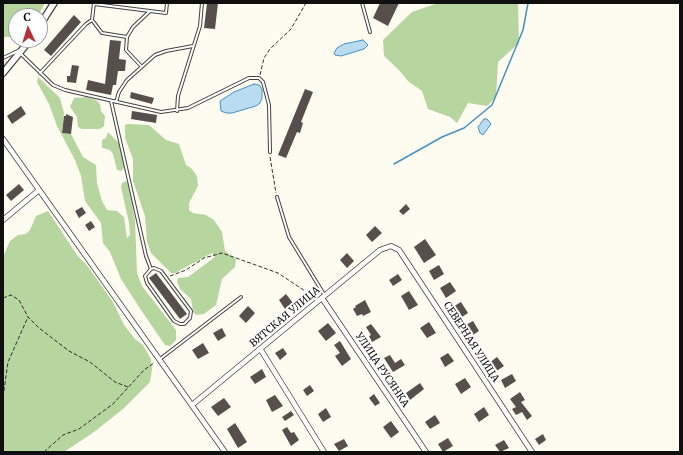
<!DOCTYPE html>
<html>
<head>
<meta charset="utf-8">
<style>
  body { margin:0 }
  #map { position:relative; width:683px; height:455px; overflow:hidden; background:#fefbf1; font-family:Merriweather,serif }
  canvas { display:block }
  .frame { position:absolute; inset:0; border:4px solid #0f0f0f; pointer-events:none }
  .north { position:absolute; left:8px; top:8px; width:40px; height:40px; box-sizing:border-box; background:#fff; border:1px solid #9f9f9f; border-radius:50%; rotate:356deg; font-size:11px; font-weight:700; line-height:16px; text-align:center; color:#0f0f0f }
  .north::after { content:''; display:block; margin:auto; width:14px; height:18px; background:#b33237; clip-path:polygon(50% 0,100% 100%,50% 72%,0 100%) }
</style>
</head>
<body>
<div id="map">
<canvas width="683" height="455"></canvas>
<div class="frame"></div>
<div class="north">С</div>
</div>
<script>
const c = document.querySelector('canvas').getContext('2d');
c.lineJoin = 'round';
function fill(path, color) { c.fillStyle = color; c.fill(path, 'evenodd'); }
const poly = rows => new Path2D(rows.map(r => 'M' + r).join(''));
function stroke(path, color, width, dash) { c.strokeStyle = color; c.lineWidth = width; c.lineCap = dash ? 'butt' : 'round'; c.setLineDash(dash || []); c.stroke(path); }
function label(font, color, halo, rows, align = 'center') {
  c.font = font + ' Merriweather,serif'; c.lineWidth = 4; c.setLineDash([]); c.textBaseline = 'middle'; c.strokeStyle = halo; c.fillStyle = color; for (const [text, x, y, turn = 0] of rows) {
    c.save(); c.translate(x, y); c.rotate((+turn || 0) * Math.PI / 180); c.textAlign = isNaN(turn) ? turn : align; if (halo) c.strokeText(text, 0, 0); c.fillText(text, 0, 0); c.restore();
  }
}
const forest = poly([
  [3,3,45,3,38,16,16,16,16,37,3,37],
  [438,3,518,3,519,43,498,62,496,97,487,106,468,103,457,123,450,117,428,109,422,91,408,81,399,70,384,56,383,40,412,12],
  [38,77,60,98,64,113,62,133,71,134,83,157,96,165,97,183,102,201,107,210,117,211,124,217,127,238,130,235,129,223,121,187,122,183,126,181,129,185,135,221,137,273,142,286,176,330,176,340,170,346,165,345,141,310,121,279,110,252,103,243,101,223,85,201,81,176,75,160,57,126,49,104,37,82],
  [87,97,96,100,100,104,101,111,105,116,104,126,100,129,82,129,78,127,77,117,70,107,74,98],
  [128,124,149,125,166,140,179,144,186,165,191,168,197,176,198,186,189,203,189,210,193,213,206,215,214,220,222,232,225,251,236,259,235,267,222,279,216,305,204,314,196,315,193,312,191,299,180,289,177,282,178,278,188,277,215,257,212,253,175,273,171,273,151,253,147,242,145,216,133,181,133,159,125,138,125,125],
  [108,132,122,146,124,168,121,171,117,170,113,154,110,150,102,148,102,140,106,138],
  [48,211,77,255,86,264,113,302,124,325,135,339,143,345,151,359,152,369,150,382,123,409,94,432,64,452,3,452,3,257,10,241,18,235,26,234,30,230,36,216]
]);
const water = poly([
  [363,40,368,45,364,49,341,56,335,55,334,53,337,48,344,44,363,40],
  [254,84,259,85,262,89,262,98,260,103,256,106,232,113,226,113,221,111,220,101,234,92,254,84],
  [484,119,487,119,491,124,483,135,480,133,478,127,484,119]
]);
const stream = poly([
  [394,164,442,137,464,128,492,105,523,30,528,3]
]);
const building = poly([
  [207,3,218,3,215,29,204,28],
  [380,3,399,3,388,26,373,18],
  [74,15,81,22,51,56,44,50],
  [110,40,121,41,119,59,126,60,125,71,118,71,116,85,113,85,111,95,86,90,88,80,105,84],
  [72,65,79,66,76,83,67,82,67,76,70,76],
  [305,89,313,92,301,122,303,123,300,133,297,132,286,158,278,155],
  [131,92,154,98,152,104,130,98],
  [21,106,26,114,12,124,7,116],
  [132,111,157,115,156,123,131,119],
  [66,114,73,117,71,134,62,133,64,116,66,116],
  [19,184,24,190,11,201,6,195],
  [406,204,410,209,403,215,399,211],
  [82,207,86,213,79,218,75,211],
  [91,221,95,227,89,231,85,225],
  [375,226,382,233,372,242,366,235],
  [425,239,436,255,424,263,414,247],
  [347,253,354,261,347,268,340,260],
  [439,265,444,274,434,280,429,271],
  [156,273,187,314,180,319,149,278],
  [398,274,402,280,393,286,389,280],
  [450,282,456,291,446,298,440,288],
  [409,291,418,305,409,310,401,296],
  [286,294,293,303,285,309,279,300],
  [365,300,371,312,363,316,362,314,357,316,353,309,356,307,355,306],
  [461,302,468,313,459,319,451,308],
  [248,306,255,313,246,323,239,316],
  [473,321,479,331,471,336,464,326],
  [429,322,436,333,427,338,420,328],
  [328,323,336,333,326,341,318,331],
  [371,324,381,337,372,342,369,336,371,335,366,327],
  [222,328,226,336,218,341,213,333],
  [340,341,351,359,342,366,335,356,340,353,334,345],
  [203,343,209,353,198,359,192,350],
  [283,348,287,354,280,360,275,353],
  [448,353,454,361,445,367,440,358],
  [390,355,395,363,401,359,405,365,393,372,384,358],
  [497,357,504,366,495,372,489,363],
  [262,369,266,377,255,384,250,377],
  [512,374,516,381,505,388,501,380],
  [465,378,471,387,461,394,455,384],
  [420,383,424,389,410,400,406,393],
  [310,385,314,391,307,396,303,390],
  [520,392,525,400,521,402,532,416,527,420,522,412,516,415,512,409,516,407,510,399],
  [374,394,380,403,375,406,369,398],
  [275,395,283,406,272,412,266,400],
  [224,398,231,407,218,416,211,407],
  [484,407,489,415,479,422,474,414],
  [326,408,331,417,323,422,318,414],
  [291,411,294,415,285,421,282,417],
  [435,415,440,423,430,429,425,422],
  [391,421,399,432,391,438,383,427],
  [235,423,247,442,238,448,227,429],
  [287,427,291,433,294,432,299,440,291,446,282,430],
  [543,434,546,440,539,445,535,439],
  [448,438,453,446,443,452,438,444],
  [344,439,348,446,339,451,334,444],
  [504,440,509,448,500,452,495,445]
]);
const path = poly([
  [260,75,264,58,270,49,291,29,306,3],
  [270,157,276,193],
  [170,276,186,270,204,258,222,253,278,273,314,297],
  [3,298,11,295,19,300,28,317,39,328,69,351,90,362,115,382,128,387],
  [3,397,8,362,28,317],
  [44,452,63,435,79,429,113,404,144,370,154,363]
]);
const service = poly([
  [94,3,92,20,102,33,127,37,133,27,150,11],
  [362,3,370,32],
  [94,4,166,13,167,3],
  [127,37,126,50,141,66],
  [21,54,53,85,65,90,161,112,188,108,249,78,259,78,263,82,269,105,270,152],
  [3,58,20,50],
  [40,73,86,24,92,20],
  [111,101,146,256,151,269,154,268,161,271,191,311,190,318,184,324,180,324,174,321,147,283,145,276,151,269],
  [116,102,119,92,127,80,155,55,166,51,193,46],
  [177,111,178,96,200,26,202,3],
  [277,197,289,237,325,296],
  [160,359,241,297]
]);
const minor = poly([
  [3,139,225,452],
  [3,220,39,190],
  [322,298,426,452],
  [261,350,324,452],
  [192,405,380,250,391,246,399,250,532,452]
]);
const tertiary = poly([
  [40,25,54,3],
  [3,73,30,40]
]);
const streetNames = [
  ["ВЯТСКАЯ УЛИЦА",285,317,-40],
  ["СЕВЕРНАЯ УЛИЦА",471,342,57],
  ["УЛИЦА РУСЯНКА",382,370,56]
];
fill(forest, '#b7d59e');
fill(water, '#badcf1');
stroke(water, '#4790c2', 1);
stroke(stream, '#4790c2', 1.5);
fill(building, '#56504c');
stroke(service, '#424242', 4);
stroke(minor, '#424242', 6);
stroke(tertiary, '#424242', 8);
stroke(path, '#313131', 1, [4, 2]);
stroke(service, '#fff', 2);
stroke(minor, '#fff', 4.5);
stroke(tertiary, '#fff', 5.5);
label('10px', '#0f0f0f', '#fff', streetNames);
</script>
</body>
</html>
